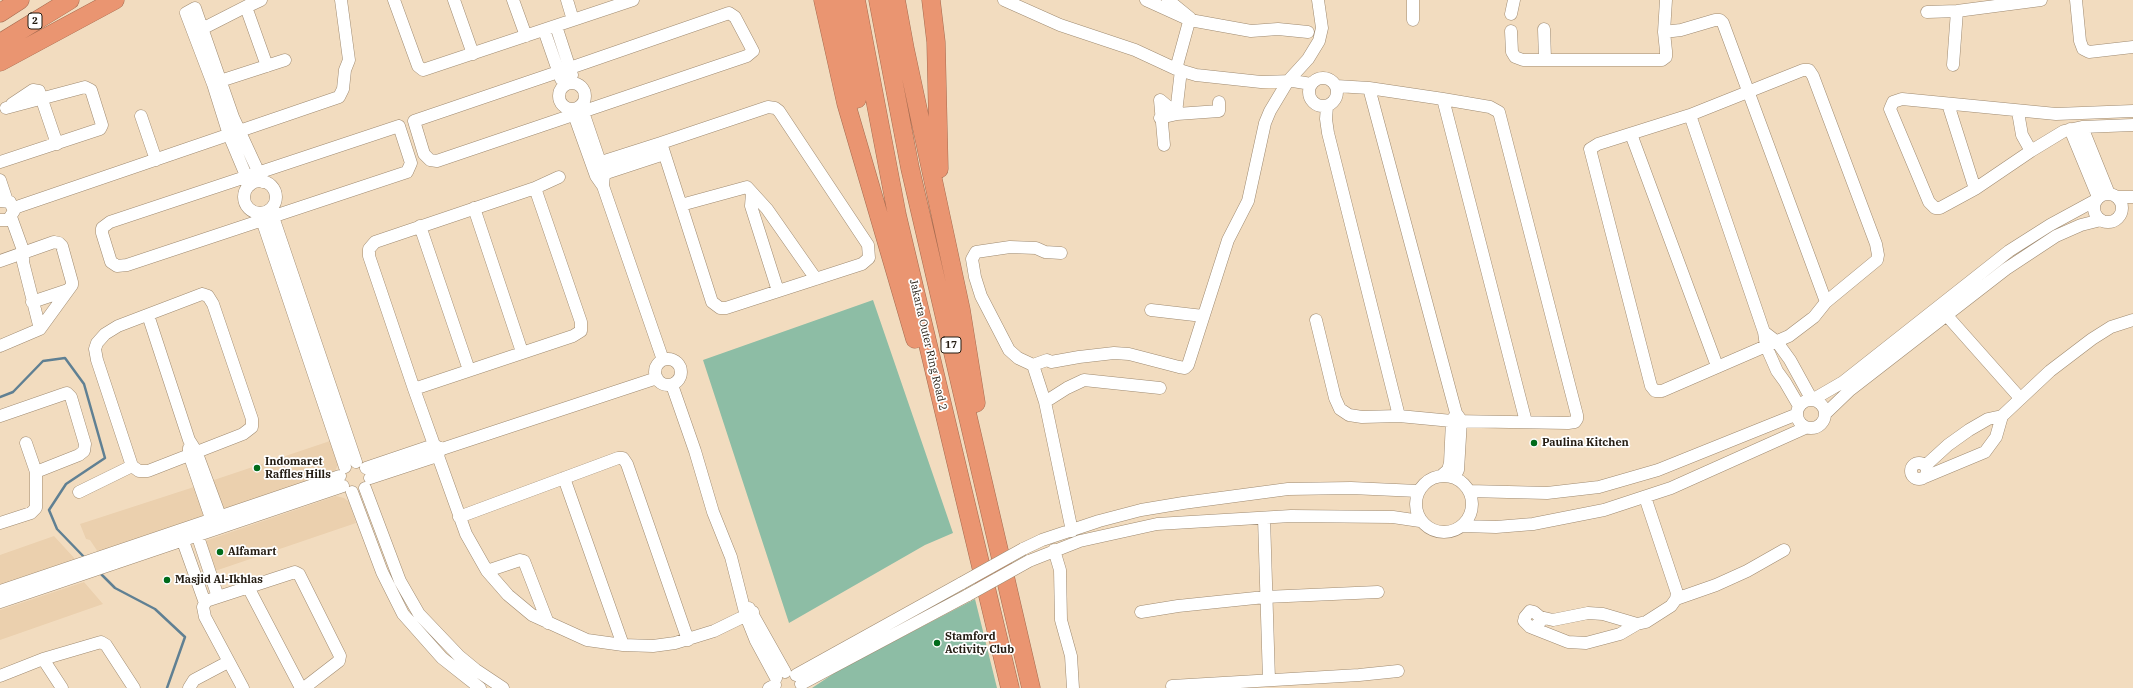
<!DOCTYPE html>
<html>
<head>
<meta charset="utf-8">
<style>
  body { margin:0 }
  canvas { display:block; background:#f2dcbf }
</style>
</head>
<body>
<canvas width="2133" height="688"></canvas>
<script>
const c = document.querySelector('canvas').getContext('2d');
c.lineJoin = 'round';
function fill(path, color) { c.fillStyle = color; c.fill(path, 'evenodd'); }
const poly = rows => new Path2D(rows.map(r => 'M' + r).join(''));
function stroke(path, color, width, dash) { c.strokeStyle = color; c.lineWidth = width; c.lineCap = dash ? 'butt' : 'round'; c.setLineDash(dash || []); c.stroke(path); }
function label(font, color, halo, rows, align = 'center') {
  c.font = font + ' "IBM Plex Serif",serif'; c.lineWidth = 3.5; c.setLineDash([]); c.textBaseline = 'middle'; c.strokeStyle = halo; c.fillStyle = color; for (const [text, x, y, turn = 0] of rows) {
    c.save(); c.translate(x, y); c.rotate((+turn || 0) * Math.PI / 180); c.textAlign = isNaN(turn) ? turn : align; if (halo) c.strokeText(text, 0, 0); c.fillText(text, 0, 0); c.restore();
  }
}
const built = poly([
  [330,441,338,465,333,475,223,512,211,481],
  [194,487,205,518,98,552,90,540,86,539,80,524],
  [336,496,344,498,349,502,356,523,215,571,205,541],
  [54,536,76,560,0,585,0,555],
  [84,582,103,604,0,640,0,610]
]);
const green = poly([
  [873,300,953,533,925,545,789,623,703,360],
  [975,599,997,688,812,688,839,670]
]);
const stream = poly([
  [0,397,13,392,43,361,65,358,84,384,105,458,66,484,49,510,57,529,85,558],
  [100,573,115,588,155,609,185,637,167,688]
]);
const minor = poly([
  [261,0,246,7,267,66],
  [394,0,418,66,423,70,633,0],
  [454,0,473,54],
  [513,0,526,36],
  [567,0,573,20],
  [1004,0,1060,25,1135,50,1176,69,1196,75,1261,82,1293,81,1311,84],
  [1146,0,1190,20,1251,31,1278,29,1308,32],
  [1168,0,1190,18,1176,69],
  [1666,0,1664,32,1681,30,1715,20,1720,20,1723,23,1826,302],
  [2076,0,2080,41,2083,49,2089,52,2133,47],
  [1927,12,1957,11,2041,0],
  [1511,14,1514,0],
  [1413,20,1413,0],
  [556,26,572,75],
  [1544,29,1545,59],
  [544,30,561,79],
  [1511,31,1512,52,1515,57,1523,60,1662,60,1666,57,1666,51,1664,32],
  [196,32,253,3],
  [1953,65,1957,11],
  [1803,70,1809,70,1813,76,1876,244,1878,255,1877,260,1826,302,1814,317,1789,336,1662,391,1655,391,1651,386,1590,149,1598,144,1690,115,1803,70],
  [558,72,414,121,424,154,430,160,437,161,747,56,753,51,735,17,729,13,570,68],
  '1309 92a14 14 0 1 1 28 0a14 14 0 1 1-28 0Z',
  [214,83,285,60],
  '559 96a13 13 0 1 1 26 0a13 13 0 1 1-26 0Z',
  [1369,88,1456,413,1461,420,1458,470,1454,477],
  [1443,99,1526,422],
  [12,104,33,90,39,91,57,144],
  [1948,104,1975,189],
  [1327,106,1326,119,1328,133,1399,416],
  [768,107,775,108,779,111,868,245,869,258,862,264,726,308,720,308,712,302,661,143,768,107],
  [572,109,596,176,603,186,604,174,581,106],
  [2133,111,2056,114,1902,99,1893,102,1890,109,1929,202,1935,208,1940,208,1975,189,2031,151,2064,131,2082,127,2133,125],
  [2018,112,2022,135,2031,151],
  [1176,113,1181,70],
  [1690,115,1764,332,1766,346,1777,371,1785,382,1799,406],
  [141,116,156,160],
  [1160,118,1177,114,1219,111,1219,102],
  [399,126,411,163,407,172,127,265,117,266,111,262,102,233,102,228,110,222,399,126],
  [2082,127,2109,194],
  [2070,129,2098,197],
  [1631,134,1717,366],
  [1164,145,1160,100,1177,114],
  [0,162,100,129,102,125,91,90,85,87,6,108],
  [592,165,661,143],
  [597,176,664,154],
  [559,177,535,188,375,242,369,249,369,256,414,389,466,534,487,571,508,595,532,615,587,640,623,645,653,646,675,643,714,631,753,612],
  [0,180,7,201],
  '244 197a16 16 0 1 1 32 0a16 16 0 1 1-32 0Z',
  [250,185,229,135,213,84,186,13,195,8,233,117,263,182],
  [603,186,663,360],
  [752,193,751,206,778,291],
  '2094 208a14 14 0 1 1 28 0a14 14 0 1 1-28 0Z',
  [2118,197,2133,197],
  [0,201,10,202,14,211,8,220,0,220],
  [681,205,747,187,767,209,816,279],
  [14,208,339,97,343,89,345,70,349,60,341,0],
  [474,208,522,352],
  [271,211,356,462],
  [260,214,345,467],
  [11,217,24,253,23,262,40,329],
  [420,226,469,370],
  [1061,253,1045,252,1036,248,1010,247,976,252,972,259,975,277,981,296,1009,350,1018,358,1033,365,1045,402,1072,531],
  [0,261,54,242,59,243,62,246,72,282,72,285,40,329,0,346],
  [202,294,208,296,213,304,252,419,252,427,243,434,148,471,139,471,132,466,97,360,95,349,97,343,105,334,118,326,202,294],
  [32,302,68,290],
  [1941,309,2020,398],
  [1151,310,1203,316],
  [148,315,189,440,196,451,223,524],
  [1316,320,1335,398,1340,409,1349,415,1362,417,1399,416,1452,421,1568,423,1575,422,1577,419,1577,415,1499,112,1490,107,1443,99,1369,88,1336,86],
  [1764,332,1777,342,1790,360,1812,400,1843,382,2009,251,2050,225,2096,200],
  '655 372a13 13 0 1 1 26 0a13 13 0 1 1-26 0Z',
  [1033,365,1047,360,1051,362,1079,357,1114,353,1129,354,1179,367,1185,368,1188,365,1228,240,1248,201,1265,123,1270,111,1288,81,1308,59,1319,41,1322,28,1318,0],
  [672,385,695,451,713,512,731,557,746,616,756,641,776,678],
  [414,389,573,336,581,331,581,322,535,188],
  '1797 414a14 14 0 1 1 28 0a14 14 0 1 1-28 0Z',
  [1045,402,1067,388,1084,380,1160,388],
  [1825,414,1850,390,2006,269,2056,236,2081,225,2101,220],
  [0,416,61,395,67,393,71,397,85,444,84,451,79,455,36,472],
  [189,448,189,454,214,527],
  '1911 471a8 8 0 1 1 16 0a8 8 0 1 1-16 0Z',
  [1925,466,1948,445,1969,430,1988,419,2002,416,2050,371,2092,339,2111,327,2133,320],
  [366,468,434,445,442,449,657,378],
  '1416 504a28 28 0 1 1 56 0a28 28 0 1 1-56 0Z',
  [1441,476,1448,470,1450,463,1452,421,1456,414],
  [1925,477,1985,452,1996,437,2002,416],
  [370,478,437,456,441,450],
  [564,478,623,645],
  [365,488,400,581,419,614,459,656,476,670,503,688],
  [1469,491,1547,493,1599,487,1658,470,1795,415],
  [79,492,132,466],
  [352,492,382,572,403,614,442,658,480,688],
  [459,517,618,458,623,458,627,464,688,640],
  [1264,518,1269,680],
  [0,523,31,513,36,508,36,472,26,443],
  [1463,526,1496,527,1533,524,1604,510,1671,488,1805,428],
  [195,528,218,597],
  [180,533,205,603],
  [1023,549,1042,540,1099,521,1141,510,1183,503,1288,489,1351,488,1418,491],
  [1054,550,1060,570,1061,620,1071,656,1073,688],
  [1029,561,1080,541,1157,524,1291,516,1393,517,1420,521],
  [487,571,520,560,524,561,548,623],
  [248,587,301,688],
  [0,591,340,476],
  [1676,599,1716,585,1747,571,1784,550],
  [0,602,343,486],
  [749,608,785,672],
  [1141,612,1178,606,1265,597,1378,592],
  [1540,617,1540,622,1534,627,1530,627,1524,621,1525,617,1530,611,1534,612,1540,617,1553,620,1588,613,1603,614,1637,624],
  [1530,627,1568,642,1586,643,1620,634,1637,624,1646,622,1671,606,1676,599,1677,593,1645,497],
  [43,659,62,688],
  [796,675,962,583],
  [0,676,43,659,101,642,106,645,134,688],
  [801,684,968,595],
  [1172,686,1359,675,1398,671],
  [189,688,194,680,228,662],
  [243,688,205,617,203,607,206,601,212,599,295,572,299,574,340,656,339,661,304,688],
  [769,688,775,685]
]);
const highway = poly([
  [823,0,846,103,915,339],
  [840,0,857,99],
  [856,0,897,215,1010,688],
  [878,0,910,168,1031,688],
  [896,0,905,49,961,310,976,403],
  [931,0,936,42,939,169],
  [0,13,20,0],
  [0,43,70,0],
  [0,62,115,0]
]);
const minorBridge = poly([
  [962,583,1023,549],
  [968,595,1029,561]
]);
const markers = [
  [1534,443,4,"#006b1b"],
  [257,468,4,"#006b1b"],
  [220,552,4,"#006b1b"],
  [167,580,4,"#006b1b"],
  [937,643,4,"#006b1b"]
];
const shields = [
  [35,21,14],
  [951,345,20]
];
const shieldNames = [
  ["2",35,21],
  ["17",951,345]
];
const streetNames = [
  ["Jakarta Outer Ring Road 2",928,345,77]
];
const poiNames = [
  ["Paulina Kitchen",1542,443],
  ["Indomaret",265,462],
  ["Raffles Hills",265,475],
  ["Alfamart",228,552],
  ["Masjid Al-Ikhlas",175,580],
  ["Stamford",945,637],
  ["Activity Club",945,650]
];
fill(built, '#ebd0ae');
fill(green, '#8dbda5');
stroke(stream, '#608093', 2.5);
stroke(minor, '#9f8a70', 13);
stroke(highway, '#a56b50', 19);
stroke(minor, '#fff', 12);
stroke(highway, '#ea9571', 18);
stroke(minorBridge, '#9f8a70', 13, []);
stroke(minorBridge, '#fff', 12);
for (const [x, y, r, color] of markers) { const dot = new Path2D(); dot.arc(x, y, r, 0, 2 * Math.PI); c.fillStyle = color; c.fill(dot); stroke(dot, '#fff', 1.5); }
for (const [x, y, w] of shields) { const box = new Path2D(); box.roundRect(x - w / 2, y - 8, w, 16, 3); c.fillStyle = '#fff'; c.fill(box); stroke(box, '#241c12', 1); }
label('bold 10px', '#241c12', null, shieldNames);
label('11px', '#241c12', '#fff', streetNames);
label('bold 11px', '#241c12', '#fff', poiNames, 'left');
</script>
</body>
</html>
